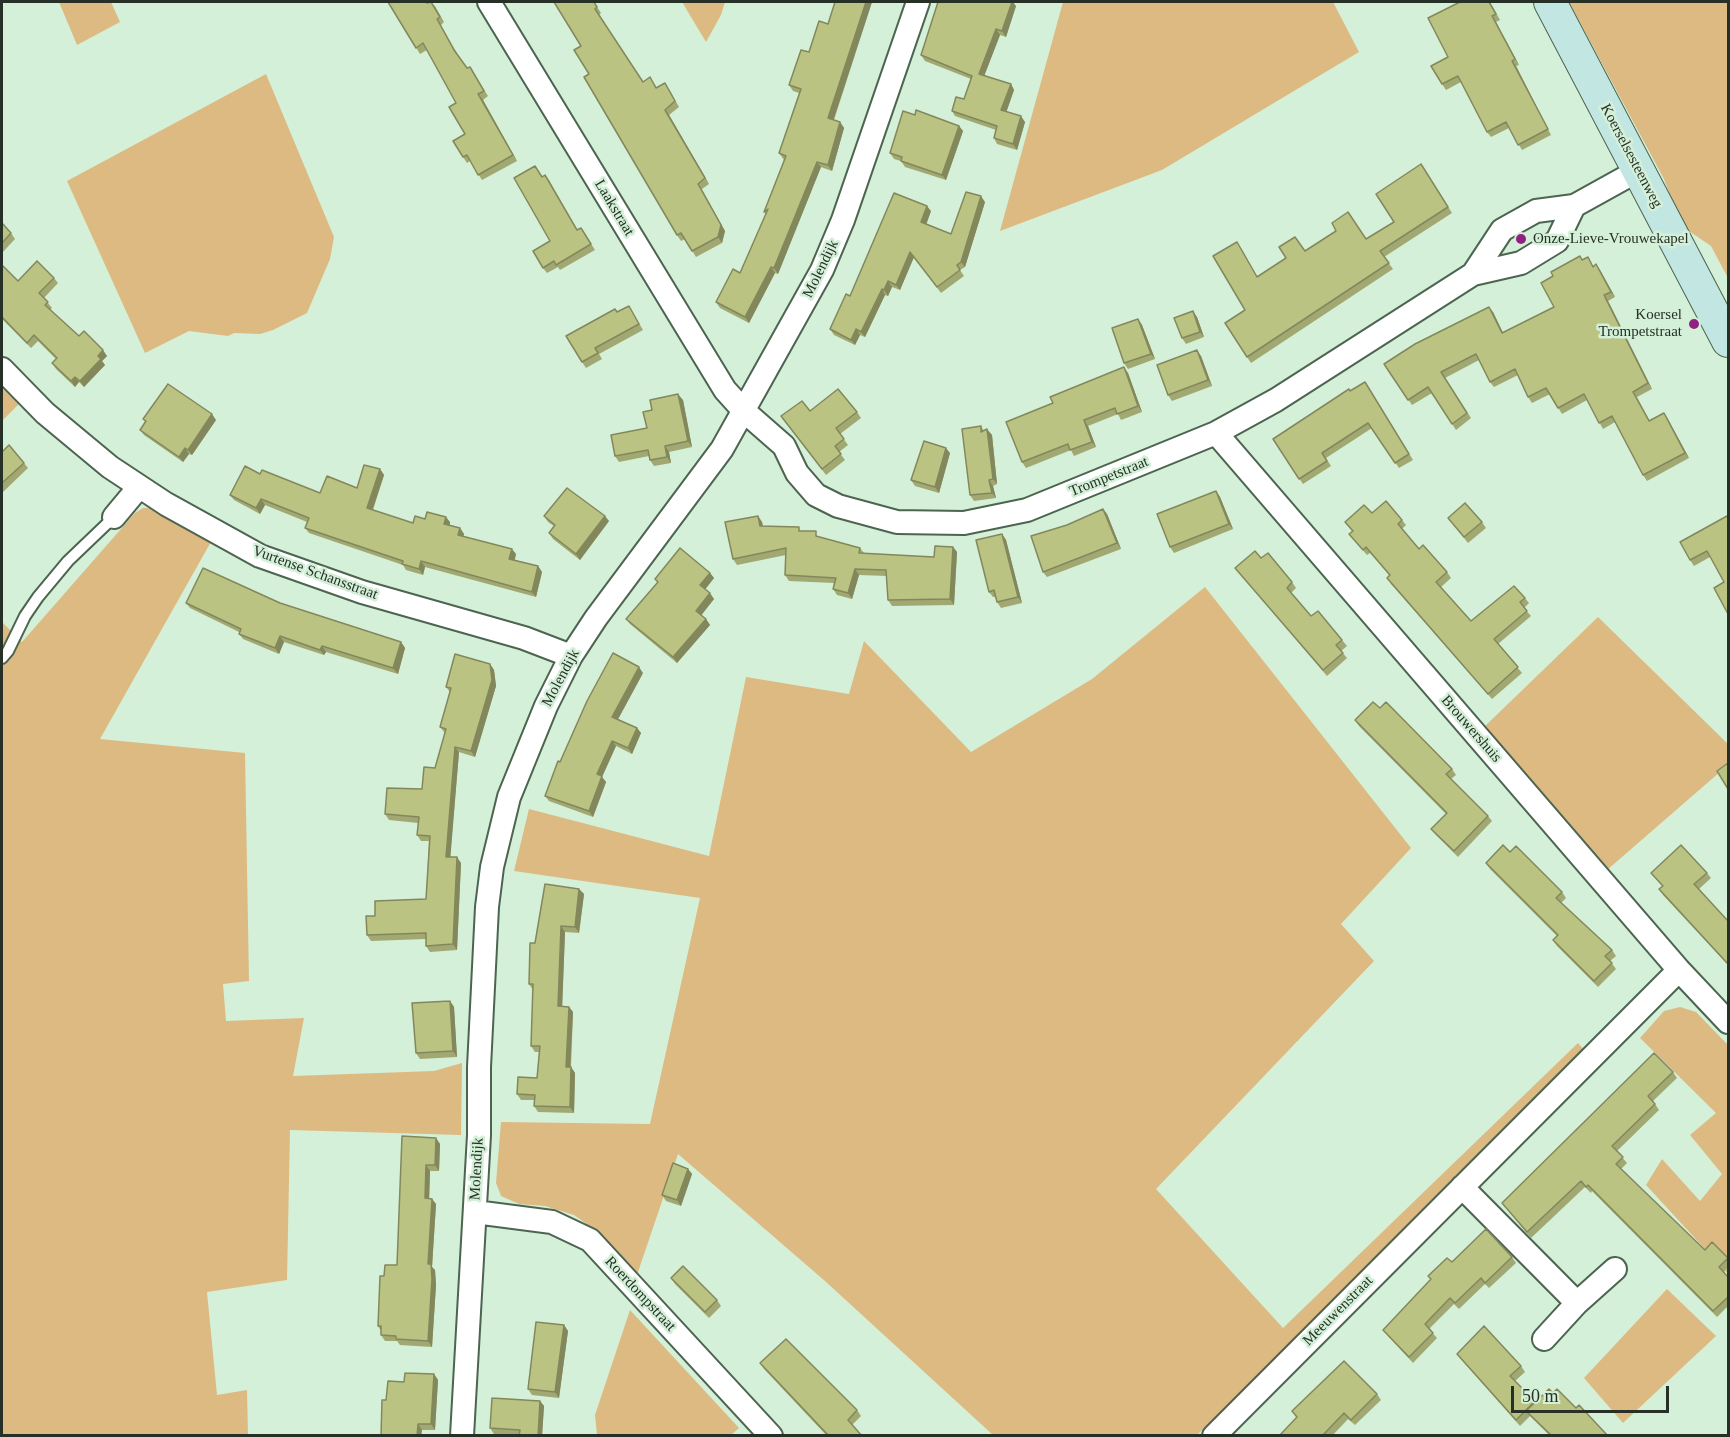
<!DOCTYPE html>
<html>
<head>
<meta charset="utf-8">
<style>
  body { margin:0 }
  #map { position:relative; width:1730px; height:1437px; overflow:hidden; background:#d4f0d8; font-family:Georgia,serif }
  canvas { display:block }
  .frame { position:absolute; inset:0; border:3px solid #263027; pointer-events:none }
  .scale { position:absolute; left:1511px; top:1386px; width:158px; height:27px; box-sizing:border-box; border:3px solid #263027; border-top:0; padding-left:8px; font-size:18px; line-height:21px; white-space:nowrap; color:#263027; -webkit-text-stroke:4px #d4f0d8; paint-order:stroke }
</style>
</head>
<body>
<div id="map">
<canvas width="1730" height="1437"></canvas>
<div class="frame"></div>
<div class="scale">50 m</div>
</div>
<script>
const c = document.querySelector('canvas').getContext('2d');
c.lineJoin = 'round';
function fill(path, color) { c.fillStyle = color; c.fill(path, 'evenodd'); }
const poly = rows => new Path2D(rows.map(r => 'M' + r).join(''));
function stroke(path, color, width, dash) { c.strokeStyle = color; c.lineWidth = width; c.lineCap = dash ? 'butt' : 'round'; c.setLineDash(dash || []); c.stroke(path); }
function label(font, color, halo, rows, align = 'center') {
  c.font = font + ' Georgia,serif'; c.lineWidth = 5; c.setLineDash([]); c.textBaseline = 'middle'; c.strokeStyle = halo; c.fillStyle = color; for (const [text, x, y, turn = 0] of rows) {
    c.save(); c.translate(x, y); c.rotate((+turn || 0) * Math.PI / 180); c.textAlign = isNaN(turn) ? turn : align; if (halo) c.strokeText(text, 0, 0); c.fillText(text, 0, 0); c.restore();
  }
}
const green = poly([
  [59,2,111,2,120,22,77,45],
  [682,2,725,2,721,15,706,42],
  [1063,2,1333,2,1359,52,1162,170,1000,231],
  [1569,2,1728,2,1728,278,1711,246,1686,229,1677,214,1664,179],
  [266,74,334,237,330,259,307,313,273,330,260,334,234,333,228,336,189,331,145,353,67,181],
  [2,388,19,404,2,421],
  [143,508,152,508,212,540,100,739,245,753,249,981,223,984,226,1021,304,1018,293,1076,434,1071,462,1063,461,1135,290,1130,287,1280,207,1292,217,1395,247,1390,248,1435,2,1435,2,622,22,642,135,513],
  [1205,587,1411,848,1341,924,1374,961,1156,1189,1283,1328,1578,1043,1586,1052,1197,1435,993,1435,825,1281,678,1154,637,1275,602,1235,574,1215,545,1206,519,1204,501,1196,496,1183,501,1122,650,1124,700,898,514,871,529,809,709,856,746,677,849,694,864,641,971,752,1092,679],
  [1598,617,1728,744,1728,765,1607,870,1482,729],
  [1680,1007,1696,1012,1728,1045,1728,1274,1646,1185,1662,1159,1700,1201,1722,1174,1690,1135,1716,1113,1640,1038,1664,1011],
  [1667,1289,1716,1336,1623,1423,1584,1378],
  [630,1310,739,1428,731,1435,597,1435,595,1415]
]);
const lane = poly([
  [2,658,8,651,25,616,38,597,68,561,114,517]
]);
const street = poly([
  [489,2,725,390,744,411,784,446,797,473,816,495,838,506,897,522,964,523,1027,510,1216,433,1276,400,1473,274,1521,263,1557,241,1574,206],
  [1473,274,1502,230,1536,211,1574,206,1639,170],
  [2,369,45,413,110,467,166,504,260,556,362,592,524,638,571,656],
  [1216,433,1679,970,1728,1022],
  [114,517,139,487],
  [1462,1187,1577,1303,1615,1269],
  [475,1212,552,1222,590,1240,771,1436],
  [1544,1339,1577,1303],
  [462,1436,479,1135,479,1067,487,907,492,867,509,797,546,706,571,656,596,618,722,449,822,270,843,220,918,2],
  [1214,1436,1679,970]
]);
const secondary = poly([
  [1550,2,1728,341]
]);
const wall = poly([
  [388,2,427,2,435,6,444,22,441,25,458,55,467,68,470,67,488,96,483,100,517,161,482,180,470,161,467,163,463,157,465,134,456,103,427,50,420,54],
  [594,2,601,13,599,15,643,82,650,77,657,88,669,89,679,107,669,115,709,184,702,189,725,231,722,243,696,257,685,239,681,241,677,235,589,74,581,46],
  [835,2,872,2,834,120,840,122,844,128,832,171,821,167,778,274,775,273,749,323,720,308,716,302,740,273,766,215,764,212,784,160,779,153,799,93,793,91,789,85,809,52,828,24],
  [1490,2,1500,20,1496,22,1519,65,1516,66,1551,135,1522,150,1509,128,1491,137,1487,132,1461,82,1446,90,1442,84,1448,57],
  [1016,6,1006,37,1000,35,984,76,1011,84,1014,90,1006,112,1025,122,1017,150,997,144,994,138,996,130,955,116,952,111,964,99,971,79,925,61,921,55],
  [915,115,959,126,963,131,946,180,905,167,901,161,894,159,890,153],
  [1421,164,1452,213,1384,257,1393,269,1251,363,1225,323,1245,310,1241,248,1257,276,1305,251,1366,239,1394,222],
  [542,176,549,180,577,230,581,228,595,250,560,270,558,267,547,273,543,268,550,241],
  [985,202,965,267,960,270,964,276,941,293,914,257,900,290,892,287,888,296,885,295,865,337,860,335,855,345,834,335,830,329,850,296,931,211,926,224,951,234],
  [2,223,11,233,15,239,2,253],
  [1583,260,1600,270,1615,297,1608,301,1652,389,1637,397,1650,421,1664,413,1689,458,1647,481,1643,475,1615,422,1603,429,1587,400,1562,414,1550,394,1532,403,1528,397,1518,375,1494,387,1490,382,1479,360,1445,378,1471,418,1456,430,1432,393,1412,405,1384,364,1493,312,1503,333,1554,307],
  [2,265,18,281,54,278,58,283,44,298,52,308,50,310,79,336,107,356,102,361,105,365,84,387,79,382,75,387,56,369,52,363,56,359,38,341,31,348,2,319],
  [629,306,643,330,599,354,602,359,586,368,582,362,617,312],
  [1197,317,1204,337,1186,344,1182,338],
  [1138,319,1142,325,1155,359,1128,369,1124,363],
  [1201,356,1212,386,1172,401,1168,395],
  [1128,373,1142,412,1121,420,1118,414,1088,426,1096,447,1074,456,1071,450,1026,468,1022,462],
  [1368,387,1413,460,1399,468,1372,428,1326,458,1331,466,1303,484,1273,439,1350,391],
  [683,400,692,447,669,452,671,463,654,466,650,460,649,456,619,462,615,456,647,428,652,410],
  [810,411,857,412,861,418,840,434,848,445,839,452,845,460,826,475,781,416],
  [143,419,216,420,192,455,189,454,183,462,144,435,140,430,145,422],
  [981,426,984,431,992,435,997,484,993,486,996,498,974,501,970,495],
  [2,452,24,463,28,468,2,493],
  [950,453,939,493,915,486,911,480],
  [380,469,384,475,373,510,413,523,425,519,450,522,450,525,460,528,464,534,463,537,516,554,515,560,538,566,542,572,536,597,425,567,423,575,406,570,403,565,309,533,305,528,307,522,265,505,260,514,234,500,230,495,320,493,357,488],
  [1216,491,1220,497,1233,529,1174,553,1170,547],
  [1103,509,1107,514,1121,549,1047,577,1043,572,1067,525],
  [1372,513,1402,520,1406,525,1402,529,1419,549,1447,572,1451,578,1441,587,1471,621,1525,598,1529,603,1524,608,1531,616,1498,644,1522,673,1492,699,1391,584,1387,578,1389,575,1370,553,1367,555,1349,534,1352,531,1345,522],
  [544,516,609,521,580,560,553,539,549,533,554,526,548,522],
  [758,516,762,522,763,526,801,531,820,537,860,548,864,553,934,557,953,547,957,552,954,605,892,606,888,600,887,576,859,575,852,599,837,595,833,589,834,583,789,581,785,575,786,555,737,565,733,559],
  [1727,516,1710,557,1694,566,1690,560],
  [1448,518,1482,522,1486,528,1468,543],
  [1002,534,1006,540,1022,603,1001,608,997,602,996,597,993,597,989,592],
  [1261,558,1292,582,1296,588,1291,593,1311,616,1342,640,1347,646,1341,651,1347,658,1327,676,1235,568],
  [710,573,714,578,705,589,714,599,701,615,706,619,710,625,677,663,630,624,626,619,658,583,655,579],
  [186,603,280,603,401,642,405,648,398,674,326,652,324,655,284,642,279,654,243,639,239,634,239,632,190,608],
  [490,664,494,670,496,686,475,757,459,752,450,857,461,863,457,950,430,952,426,946,426,939,371,941,367,935,375,916,426,899,429,841,421,841,417,835,418,823,389,820,385,814,422,789,435,768,445,733,440,727,450,692,446,687],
  [643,673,618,719,637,728,641,733,632,754,616,746,602,777,606,782,593,817,549,801,545,796,560,762],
  [1380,708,1452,769,1456,775,1451,779,1488,816,1492,821,1458,857,1435,834,1431,829,1446,814,1359,726,1355,720],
  [1510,852,1562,892,1566,898,1561,903,1612,950,1616,956,1610,961,1616,969,1598,987,1557,946,1553,940,1557,936,1490,869,1486,863],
  [1651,873,1707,873,1711,878,1699,889,1728,921,1728,965,1663,895,1659,889,1662,886],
  [579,889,584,894,579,933,565,932,562,1006,569,1007,573,1012,571,1067,575,1073,574,1113,538,1112,534,1106,535,1100,521,1100,517,1094,537,1078,539,1052,535,1052,531,1046,533,990,529,984,535,943],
  [450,1001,454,1007,457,1057,420,1059,416,1053],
  [1673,1072,1677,1078,1653,1101,1659,1110,1617,1151,1627,1163,1621,1169,1705,1250,1728,1258,1728,1267,1724,1272,1728,1277,1728,1306,1717,1317,1592,1191,1591,1193,1585,1187,1531,1238,1502,1203],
  [402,1136,436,1138,440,1144,439,1171,430,1171,429,1198,432,1199,436,1204,432,1267,435,1270,436,1285,432,1347,400,1345,397,1341,385,1341,381,1335,381,1331,378,1326,384,1276,397,1265],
  [688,1169,692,1174,681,1206,666,1201,662,1195],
  [1512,1257,1516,1263,1489,1288,1485,1284,1459,1309,1454,1304,1429,1329,1437,1338,1413,1363,1387,1335,1383,1330,1452,1262],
  [671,1278,717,1300,721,1306,709,1318,675,1284],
  [564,1325,568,1331,559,1398,532,1395,528,1389],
  [1457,1354,1521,1366,1525,1372,1515,1381,1535,1402,1553,1393,1576,1408,1608,1436,1550,1436,1530,1416,1520,1426,1461,1359],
  [760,1363,857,1410,861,1416,852,1425,862,1436,827,1436,764,1369],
  [434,1374,438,1380,435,1430,422,1430,421,1436,386,1400,404,1382],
  [1377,1394,1381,1400,1355,1425,1348,1419,1332,1436,1279,1436,1297,1418,1292,1411],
  [540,1401,544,1406,542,1436,494,1434,490,1428]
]);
const shadedWall = poly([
  [866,2,872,2,832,124,828,118],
  [1012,2,1013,2,1016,6,1006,37,1002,31],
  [1492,16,1496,22,1519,65,1515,59],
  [996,29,1000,35,983,79,979,74],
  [1512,61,1516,66,1551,135,1548,129],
  [1011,84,1014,90,1005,116,1001,110],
  [478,94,483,100,517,161,513,155],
  [665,110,669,115,709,184,705,178],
  [1021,116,1025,122,1017,150,1013,144],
  [840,122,844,128,832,171,828,165],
  [959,126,963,131,946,180,942,175],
  [817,162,821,167,778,274,774,268],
  [698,184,725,231,722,243,718,237],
  [981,196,985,202,965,267,961,262],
  [927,206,931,211,925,228,921,222],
  [910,252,914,257,900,290,896,285],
  [1596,264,1600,270,1615,297,1611,292],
  [771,267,775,273,749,323,745,317],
  [888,281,892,287,888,296,884,290],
  [882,289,885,295,865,337,861,332],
  [1604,295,1608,301,1652,389,1648,383],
  [1489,307,1493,312,1506,339,1502,333],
  [1193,311,1197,317,1204,337,1200,332],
  [1138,319,1142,325,1155,359,1151,354],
  [856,329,860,335,855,345,851,340],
  [103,350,107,356,102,361,105,365,84,387,80,381,98,356],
  [1197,350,1201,356,1212,386,1208,380],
  [1124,367,1128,373,1142,412,1138,406],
  [75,377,79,382,75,387,71,381],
  [678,394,683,400,692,447,688,441],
  [1664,413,1668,419,1689,458,1685,453],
  [212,414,216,420,192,455,188,450],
  [1084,420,1088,426,1096,447,1092,442],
  [987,429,992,435,997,484,993,479],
  [665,446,669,452,671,463,667,457],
  [185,448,189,454,183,462,179,457],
  [946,448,950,453,939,493,935,487],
  [380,469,384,475,371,514,367,508],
  [989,480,993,486,996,498,992,493],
  [1216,491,1220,497,1233,529,1229,524],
  [261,499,265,505,260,514,256,508],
  [1103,509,1107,514,1121,549,1117,543],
  [605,516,609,521,580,560,576,554],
  [758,516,762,522,764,532,760,526],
  [446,517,450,522,449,530,444,524],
  [460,528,464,534,462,541,458,535],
  [1002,534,1006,540,1022,603,1018,597],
  [953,547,957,552,954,605,950,599],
  [512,549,516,554,513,565,509,559],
  [421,561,425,567,423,575,419,569],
  [538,566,542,572,536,597,532,592],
  [855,569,859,575,852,599,848,593],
  [710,573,714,578,704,591,700,585],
  [710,593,714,599,700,617,696,611],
  [706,619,710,625,677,663,673,657],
  [280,636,284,642,279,654,275,648],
  [401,642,405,648,398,674,393,668],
  [322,646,326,652,324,655,320,650],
  [490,664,494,670,496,686,475,757,471,751],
  [639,667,643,673,616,723,612,717],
  [637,728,641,733,632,754,628,748],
  [612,741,616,746,602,777,606,782,593,817,589,811,597,774],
  [455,747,459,752,450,862,446,857],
  [457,857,461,863,457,950,453,944],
  [579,889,584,894,579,933,575,927],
  [561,926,565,932,562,1012,558,1006],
  [450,1001,454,1007,457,1057,453,1051],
  [569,1007,573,1012,570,1072,566,1067],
  [571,1067,575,1073,574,1113,570,1107],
  [436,1138,440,1144,439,1171,435,1165],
  [426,1165,430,1171,429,1204,425,1198],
  [688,1169,692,1174,681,1206,677,1200],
  [432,1199,436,1204,432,1267,435,1270,436,1285,432,1347,428,1341,428,1264],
  [564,1325,568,1331,559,1398,555,1392],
  [434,1374,438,1380,435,1430,431,1424],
  [540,1401,544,1406,542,1436,538,1436],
  [418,1424,422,1430,421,1436,417,1436]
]);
const building = poly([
  [388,2,426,2,427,3,431,2,440,17,437,19,454,50,467,68,470,67,484,91,478,94,513,155,478,175,467,155,463,157,453,141,465,134,449,107,456,103,423,43,416,48,388,2],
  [554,2,594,2,597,7,595,9,643,82,650,77,656,88,665,83,675,101,665,110,705,178,698,184,721,225,718,237,692,251,681,233,677,235,584,77,589,74,574,50,581,46,554,2],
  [835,2,866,2,828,118,840,122,828,165,817,162,774,268,771,267,745,317,716,302,733,269,740,273,768,209,764,212,786,156,779,153,801,89,789,85,801,50,809,52,819,21,828,24,835,2],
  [938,2,1012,2,1002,31,996,29,979,74,1011,84,1001,110,1021,116,1013,144,994,138,997,126,952,111,956,97,964,99,972,76,921,55,938,2],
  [1460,2,1489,2,1496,14,1492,16,1515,59,1512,61,1548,129,1518,145,1506,122,1487,132,1458,76,1442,84,1431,66,1448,57,1428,18,1460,2],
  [916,110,959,126,942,175,901,161,902,157,890,153,903,111,915,115,916,110],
  [1421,164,1448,207,1380,251,1389,263,1247,357,1225,323,1245,310,1213,256,1237,242,1257,277,1286,258,1279,247,1295,237,1305,251,1336,231,1332,223,1348,212,1366,239,1394,222,1376,194,1421,164],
  [535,166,542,177,545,175,577,230,581,228,591,244,556,265,554,261,543,268,533,251,550,241,514,178,535,166],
  [966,192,981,196,961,262,957,265,960,270,937,287,910,252,896,285,888,281,884,290,882,289,861,332,856,329,851,340,830,329,846,294,850,296,894,193,927,206,921,222,951,234,966,192],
  [2,223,11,233,2,243,2,223],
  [1580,256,1582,260,1588,257,1593,267,1596,264,1611,292,1604,295,1648,383,1633,392,1649,421,1664,413,1685,453,1643,475,1612,416,1599,423,1584,394,1558,408,1546,388,1528,397,1515,369,1490,382,1476,354,1441,372,1467,413,1452,424,1428,387,1408,400,1384,364,1415,344,1489,307,1502,333,1554,307,1541,283,1553,276,1551,272,1580,256],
  [37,261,54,278,39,293,48,302,45,305,79,336,84,331,103,350,98,356,101,359,80,381,75,377,71,381,52,363,57,358,34,335,27,343,2,317,2,265,18,281,37,261],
  [629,306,639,324,595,348,598,353,582,362,566,336,615,309,617,312,629,306],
  [1193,311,1200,332,1182,338,1174,318,1193,311],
  [1138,319,1151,354,1124,363,1112,328,1138,319],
  [1197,350,1208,380,1168,395,1157,365,1197,350],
  [1124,367,1138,406,1117,414,1115,408,1084,420,1092,442,1070,450,1068,444,1022,462,1006,422,1053,403,1050,397,1124,367],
  [1365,382,1409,454,1395,463,1368,423,1322,453,1327,461,1299,479,1273,439,1349,389,1350,391,1365,382],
  [168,384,212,414,188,450,185,448,179,457,140,430,146,421,143,419,168,384],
  [838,389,857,412,836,428,844,439,835,446,841,454,822,469,781,416,802,401,810,411,838,389],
  [678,394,688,441,665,446,667,457,650,460,648,450,615,456,611,435,647,428,643,412,652,410,650,400,678,394],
  [981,426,981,432,987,429,993,479,989,480,992,493,970,495,962,429,981,426],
  [924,441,946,448,935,487,911,480,924,441],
  [9,445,24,463,2,483,2,452,9,445],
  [364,465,380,469,367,508,413,523,415,516,425,519,427,512,446,517,444,524,460,528,458,535,512,549,509,559,538,566,532,592,421,561,419,569,402,564,403,561,305,528,309,518,261,499,256,508,230,495,245,466,260,474,262,470,320,493,327,476,357,488,364,465],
  [567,488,605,516,576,554,549,533,555,525,544,516,567,488],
  [1216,491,1229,524,1170,547,1157,514,1216,491],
  [1386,501,1402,520,1398,524,1419,549,1423,545,1447,572,1436,582,1471,621,1514,586,1525,598,1520,602,1527,611,1494,639,1518,667,1488,694,1387,578,1390,575,1366,547,1363,550,1349,534,1353,531,1345,522,1364,505,1372,513,1386,501],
  [1465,503,1482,522,1464,537,1448,518,1465,503],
  [1103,509,1117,543,1043,572,1031,536,1067,525,1103,509],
  [758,516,760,526,799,527,799,531,816,531,816,536,860,548,859,553,934,557,935,546,953,547,950,599,888,600,886,570,855,569,848,593,833,589,836,578,785,575,786,548,733,559,725,522,758,516],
  [1727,516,1728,519,1728,614,1714,588,1724,582,1707,551,1690,560,1680,542,1727,516],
  [1002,534,1018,597,997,602,994,590,989,592,976,540,1002,534],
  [680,548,710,573,700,585,710,593,696,611,706,619,673,657,626,619,658,582,655,579,680,548],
  [1255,551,1261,558,1268,553,1292,582,1287,588,1311,616,1318,611,1342,640,1336,645,1343,653,1323,670,1235,568,1255,551],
  [203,568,280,603,401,642,393,668,322,646,320,650,280,636,275,648,239,634,241,629,186,603,203,568],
  [613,653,639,667,612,717,637,728,628,748,612,741,597,774,602,776,589,811,545,796,558,761,560,762,587,701,613,653],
  [455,654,490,664,492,680,471,751,455,747,446,857,457,857,453,944,426,946,426,933,367,935,366,916,375,916,375,901,426,899,430,836,417,835,419,817,385,814,387,788,422,789,424,767,435,768,446,729,440,727,451,688,446,687,455,654],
  [1373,702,1380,708,1386,702,1392,708,1452,769,1446,774,1488,816,1454,851,1431,829,1447,813,1355,720,1373,702],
  [1728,763,1728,789,1717,771,1728,763],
  [1503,845,1510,852,1516,846,1562,892,1556,898,1612,950,1605,956,1612,963,1594,981,1553,940,1558,935,1486,863,1503,845],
  [1681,845,1707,873,1694,884,1728,921,1728,964,1659,889,1663,886,1651,873,1681,845],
  [545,884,579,889,575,927,561,926,558,1006,569,1007,566,1067,571,1067,570,1107,534,1106,535,1095,517,1094,518,1077,537,1078,540,1046,531,1046,533,984,529,984,530,943,535,943,545,884],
  [450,1001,453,1051,416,1053,412,1003,450,1001],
  [1654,1053,1673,1072,1648,1096,1655,1104,1612,1146,1623,1157,1616,1164,1705,1250,1712,1242,1728,1258,1719,1267,1728,1277,1728,1297,1713,1311,1588,1185,1586,1187,1581,1181,1527,1232,1502,1203,1654,1053],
  [402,1136,436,1138,435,1165,426,1165,425,1198,432,1199,428,1264,431,1264,432,1279,428,1341,396,1339,396,1336,381,1335,381,1326,378,1326,380,1276,384,1276,385,1265,397,1265,402,1136],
  [673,1163,688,1169,677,1200,662,1195,673,1163],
  [1486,1229,1512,1257,1485,1283,1481,1278,1455,1303,1450,1298,1425,1324,1433,1333,1409,1357,1383,1330,1431,1279,1428,1276,1447,1258,1452,1262,1486,1229],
  [683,1266,717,1300,705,1312,671,1278,683,1266],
  [536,1322,564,1325,555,1392,528,1389,536,1322],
  [1484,1326,1521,1366,1510,1376,1535,1401,1516,1420,1457,1354,1484,1326],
  [786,1339,857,1410,848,1420,862,1436,829,1436,760,1363,786,1339],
  [1344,1361,1377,1394,1351,1420,1344,1413,1322,1436,1279,1436,1297,1417,1292,1411,1344,1361],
  [405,1373,434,1374,431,1424,418,1424,417,1436,381,1436,382,1400,386,1400,388,1381,404,1382,405,1373],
  [1549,1389,1553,1393,1557,1389,1576,1408,1579,1405,1608,1436,1552,1436,1526,1411,1549,1389],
  [492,1398,540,1401,538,1436,519,1436,520,1430,490,1428,492,1398]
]);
const markers = [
  [1521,239,6,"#912080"],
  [1694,324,6,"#912080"]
];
const streetNames = [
  ["Koerselsesteenweg",1631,156,62],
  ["Laakstraat",614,208,59],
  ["Molendijk",821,269,-64],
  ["Trompetstraat",1109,477,-22],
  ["Vurtense Schansstraat",315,573,20],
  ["Molendijk",561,678,-62],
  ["Brouwershuis",1471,729,49],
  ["Molendijk",477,1169,-87],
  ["Roerdompstraat",640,1294,47],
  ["Meeuwenstraat",1338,1311,-45]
];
const poiNames = [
  ["Onze-Lieve-Vrouwekapel",1533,239],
  ["Koersel",1682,315,"right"],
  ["Trompetstraat",1682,332,"right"]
];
fill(green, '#ddba81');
stroke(lane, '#4c6450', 14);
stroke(street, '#4c6450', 26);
stroke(secondary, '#4c6450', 34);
stroke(lane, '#fff', 10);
stroke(street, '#fff', 22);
stroke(secondary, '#c2e7e2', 32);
fill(wall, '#a1a871');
fill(shadedWall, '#83885c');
fill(building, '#bbc383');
stroke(building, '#83885c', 1.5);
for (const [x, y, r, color] of markers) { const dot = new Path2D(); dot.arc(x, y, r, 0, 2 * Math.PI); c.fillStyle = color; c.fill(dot); stroke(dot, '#d4f0d8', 2); }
label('15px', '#263027', '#d4f0d8', streetNames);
label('15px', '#263027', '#d4f0d8', poiNames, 'left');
</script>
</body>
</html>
